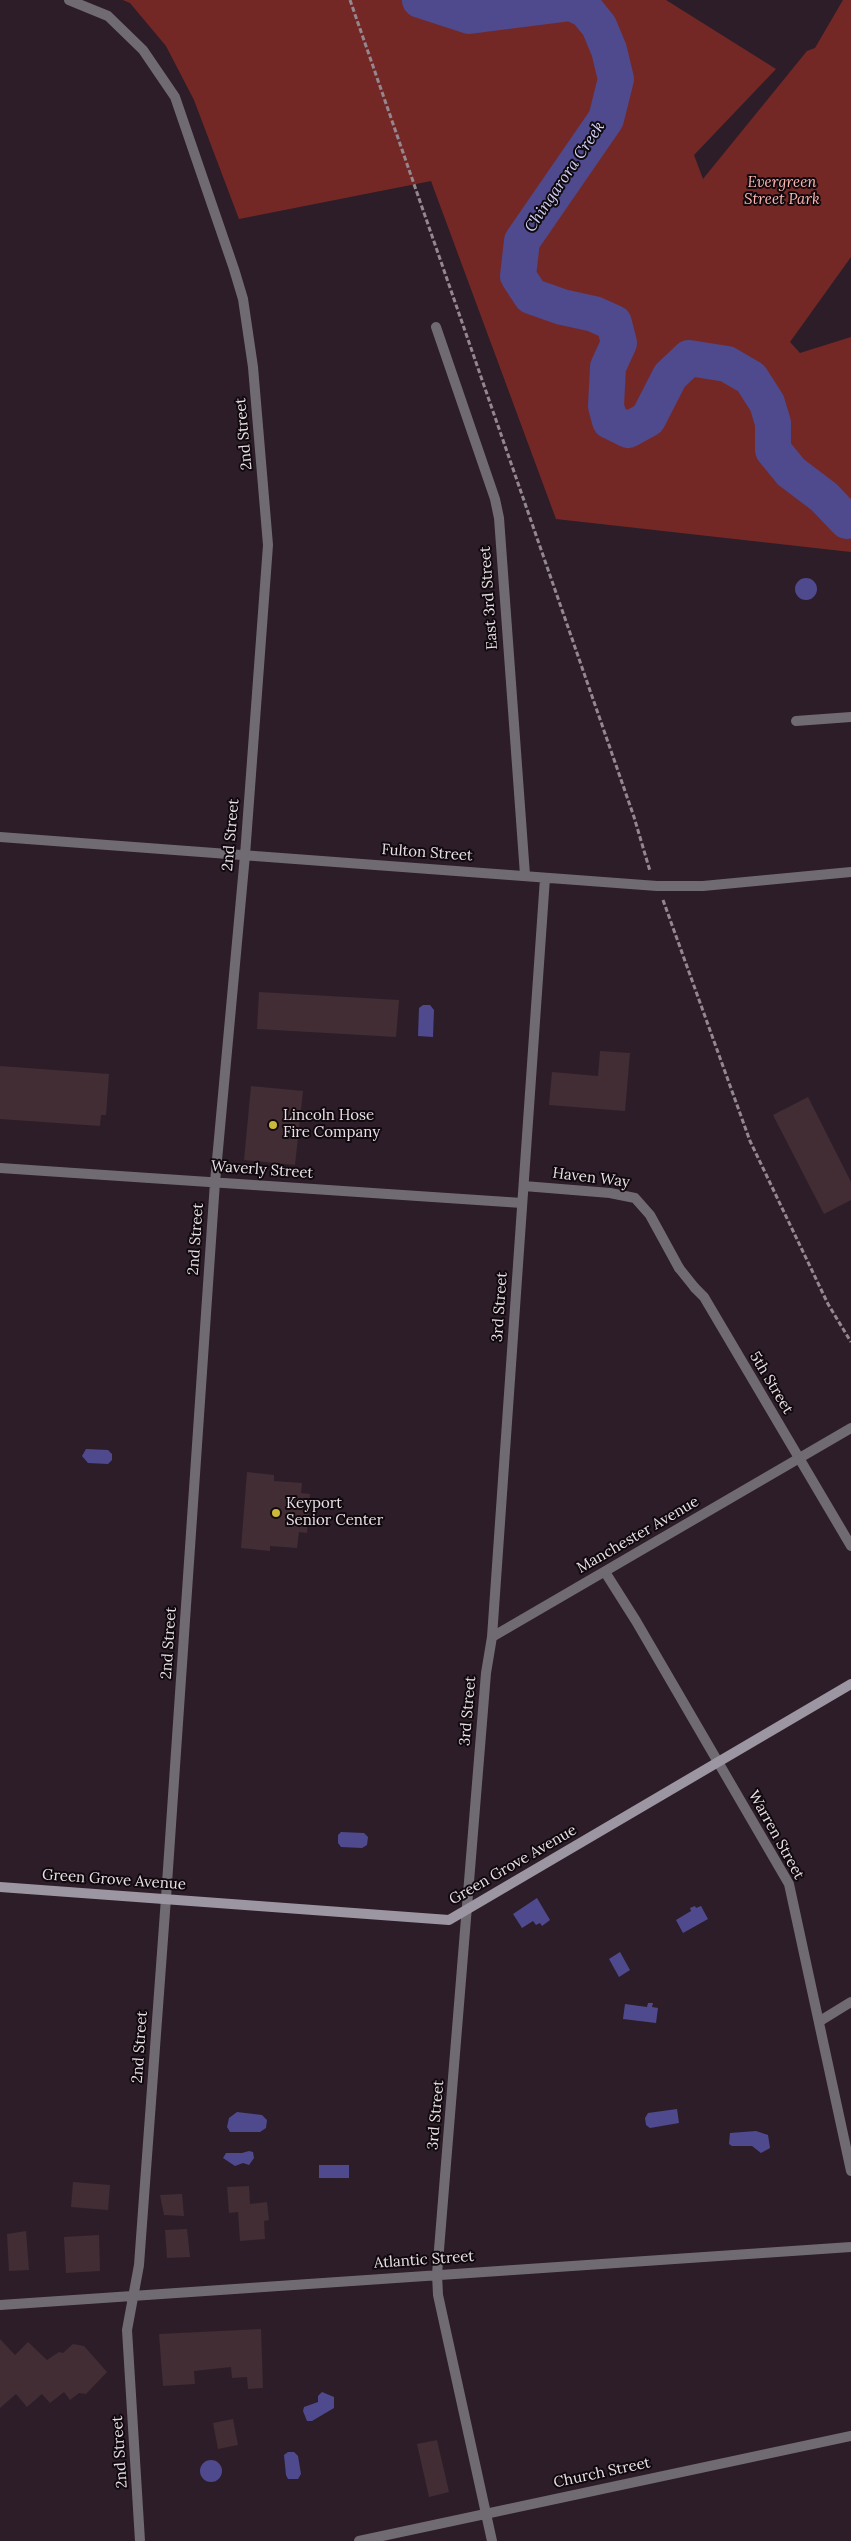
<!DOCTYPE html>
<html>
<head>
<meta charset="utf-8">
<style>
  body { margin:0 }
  canvas { display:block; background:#2c1d28 }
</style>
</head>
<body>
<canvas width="851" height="2541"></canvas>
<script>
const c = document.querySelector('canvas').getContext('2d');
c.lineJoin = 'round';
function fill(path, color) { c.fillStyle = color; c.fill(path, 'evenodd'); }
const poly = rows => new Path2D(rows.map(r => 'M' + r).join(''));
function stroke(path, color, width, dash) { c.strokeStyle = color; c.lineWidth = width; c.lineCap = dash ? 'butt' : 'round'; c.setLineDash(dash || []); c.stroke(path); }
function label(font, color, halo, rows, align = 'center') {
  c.font = font + ' Lora,serif'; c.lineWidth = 4; c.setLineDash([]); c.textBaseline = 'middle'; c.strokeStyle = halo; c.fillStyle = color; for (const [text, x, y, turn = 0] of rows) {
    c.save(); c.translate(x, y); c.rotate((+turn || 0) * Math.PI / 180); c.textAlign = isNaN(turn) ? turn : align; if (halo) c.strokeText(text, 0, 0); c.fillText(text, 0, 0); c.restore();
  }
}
const green = poly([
  [123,0,666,0,776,69,694,155,703,179,807,51,815,48,843,0,851,0,851,257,790,342,800,353,851,337,851,552,556,519,431,181,239,219,194,100,166,46,130,3]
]);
const water = poly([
  '795 589a11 11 0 1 1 22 0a11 11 0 1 1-22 0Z',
  [423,1005,430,1005,434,1010,433,1037,418,1036,419,1008],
  [86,1449,108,1450,112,1454,112,1460,108,1464,88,1463,82,1456],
  [341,1832,364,1833,368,1837,367,1845,362,1848,341,1847,338,1843,338,1835],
  [537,1898,550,1920,542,1926,540,1923,536,1925,533,1921,522,1928,513,1914],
  [695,1906,696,1908,701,1906,708,1919,683,1933,676,1920,691,1911,690,1908],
  [620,1952,630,1970,619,1977,609,1959],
  [648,2003,653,2003,652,2007,658,2008,656,2023,623,2019,625,2004,647,2007],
  [677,2109,679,2123,650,2128,646,2125,645,2118,648,2113],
  [237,2112,262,2115,267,2120,266,2128,260,2132,230,2132,227,2127,229,2118],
  [756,2131,768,2135,770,2148,761,2153,752,2146,732,2146,729,2144,730,2133],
  [249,2151,253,2152,254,2158,249,2165,243,2163,235,2166,223,2158,226,2153,242,2153],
  [319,2165,349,2165,349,2178,319,2178],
  [322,2392,334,2397,334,2408,312,2421,307,2421,303,2411,304,2407,318,2402,318,2396],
  [288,2452,294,2452,298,2456,301,2474,298,2479,288,2479,286,2475,284,2455],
  '200 2471a11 11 0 1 1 22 0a11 11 0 1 1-22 0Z'
]);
const river = poly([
  [420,0,469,16,571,3,586,10,599,26,609,50,616,79,606,119,522,241,518,276,531,296,562,307,594,314,614,323,619,343,608,367,606,406,610,421,628,430,648,419,670,376,689,358,727,364,751,378,767,403,773,423,773,450,791,472,824,497,847,521]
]);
const building = poly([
  [259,992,399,1000,396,1037,257,1029],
  [600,1051,630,1053,625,1111,549,1105,552,1072,598,1076],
  [0,1066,109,1074,106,1115,101,1115,100,1126,0,1119],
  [251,1086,303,1091,295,1165,244,1160],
  [808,1097,851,1182,851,1200,824,1214,773,1115],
  [247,1472,274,1475,274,1481,302,1483,301,1493,310,1494,307,1533,299,1532,297,1548,270,1546,270,1551,241,1548],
  [73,2182,110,2185,108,2210,71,2207],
  [249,2186,250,2204,267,2202,269,2220,264,2221,265,2239,240,2241,238,2212,229,2213,227,2187],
  [180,2194,182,2194,184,2216,164,2215,160,2195],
  [185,2229,187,2229,190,2257,167,2258,165,2230],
  [26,2231,29,2270,9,2271,7,2234],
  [99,2235,100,2271,66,2273,64,2237],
  [261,2329,263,2388,248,2389,247,2377,232,2378,231,2367,194,2371,195,2384,163,2386,159,2334],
  [0,2339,15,2355,28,2342,47,2360,59,2352,63,2353,73,2344,84,2346,107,2372,86,2394,79,2393,70,2400,64,2392,50,2403,42,2394,27,2407,16,2394,0,2408],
  [233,2419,238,2445,218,2449,213,2423],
  [437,2440,449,2492,429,2497,417,2444]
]);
const path = poly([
  [350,0,634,817,650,871],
  [663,900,750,1141,828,1304,851,1342]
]);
const lane = poly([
  [679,1268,695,1288]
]);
const street = poly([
  [69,0,108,16,143,50,175,97,234,269,243,299,253,367,268,545,245,855,215,1182,166,1898,139,2265,127,2330,140,2541],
  [436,327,495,499,499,518,525,875],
  [796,721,851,717],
  [0,837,657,886,703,886,851,872],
  [0,1168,522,1203],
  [524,1186,610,1193,635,1198,650,1215,679,1268],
  [695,1288,704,1297,851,1546],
  [605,1572,636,1621,789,1884,851,2171],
  [492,1637,851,1428],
  [820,2021,851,2002],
  [0,2305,851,2247],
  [359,2541,851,2436],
  [492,2541,438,2295,437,2274,486,1673,492,1637,545,878]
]);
const secondary = poly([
  [0,1887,449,1920,851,1684]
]);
const markers = [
  [273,1125,5,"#cdb938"],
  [276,1513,5,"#cdb938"]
];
const parkNames = [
  ["Evergreen",782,183],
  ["Street Park",782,200]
];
const streetNames = [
  ["2nd Street",244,434,-95],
  ["East 3rd Street",489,598,-94],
  ["2nd Street",231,835,-85],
  ["Fulton Street",427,853,4],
  ["Waverly Street",262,1170,4],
  ["Haven Way",591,1178,7],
  ["2nd Street",196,1239,-86],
  ["3rd Street",500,1307,-86],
  ["5th Street",771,1383,59],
  ["Manchester Avenue",638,1535,-30],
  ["2nd Street",169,1643,-86],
  ["3rd Street",468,1711,-85],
  ["Warren Street",776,1835,61],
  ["Green Grove Avenue",513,1865,-30],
  ["Green Grove Avenue",114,1880,4],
  ["2nd Street",140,2047,-86],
  ["3rd Street",436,2115,-85],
  ["Atlantic Street",424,2260,-4],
  ["2nd Street",120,2452,-94],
  ["Church Street",602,2473,-12]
];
const poiNames = [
  ["Lincoln Hose",283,1116],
  ["Fire Company",283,1133],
  ["Keyport",286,1504],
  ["Senior Center",286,1521]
];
const waterNames = [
  ["Chingarora Creek",565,177,-56]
];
fill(green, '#742825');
fill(water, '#4f498e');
stroke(river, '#4f498e', 36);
fill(building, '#412d33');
stroke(path, '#948790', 3, [5, 2.5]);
stroke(lane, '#706b73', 10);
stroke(street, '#706b73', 10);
stroke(secondary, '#9c95a2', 10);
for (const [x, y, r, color] of markers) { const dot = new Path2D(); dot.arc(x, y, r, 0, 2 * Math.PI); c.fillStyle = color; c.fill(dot); stroke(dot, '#10090e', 2); }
label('italic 15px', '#fdb6af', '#10090e', parkNames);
label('15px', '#eae0e7', '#10090e', streetNames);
label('15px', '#eae0e7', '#10090e', poiNames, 'left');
label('italic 16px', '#d0d0f9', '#10090e', waterNames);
</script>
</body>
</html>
